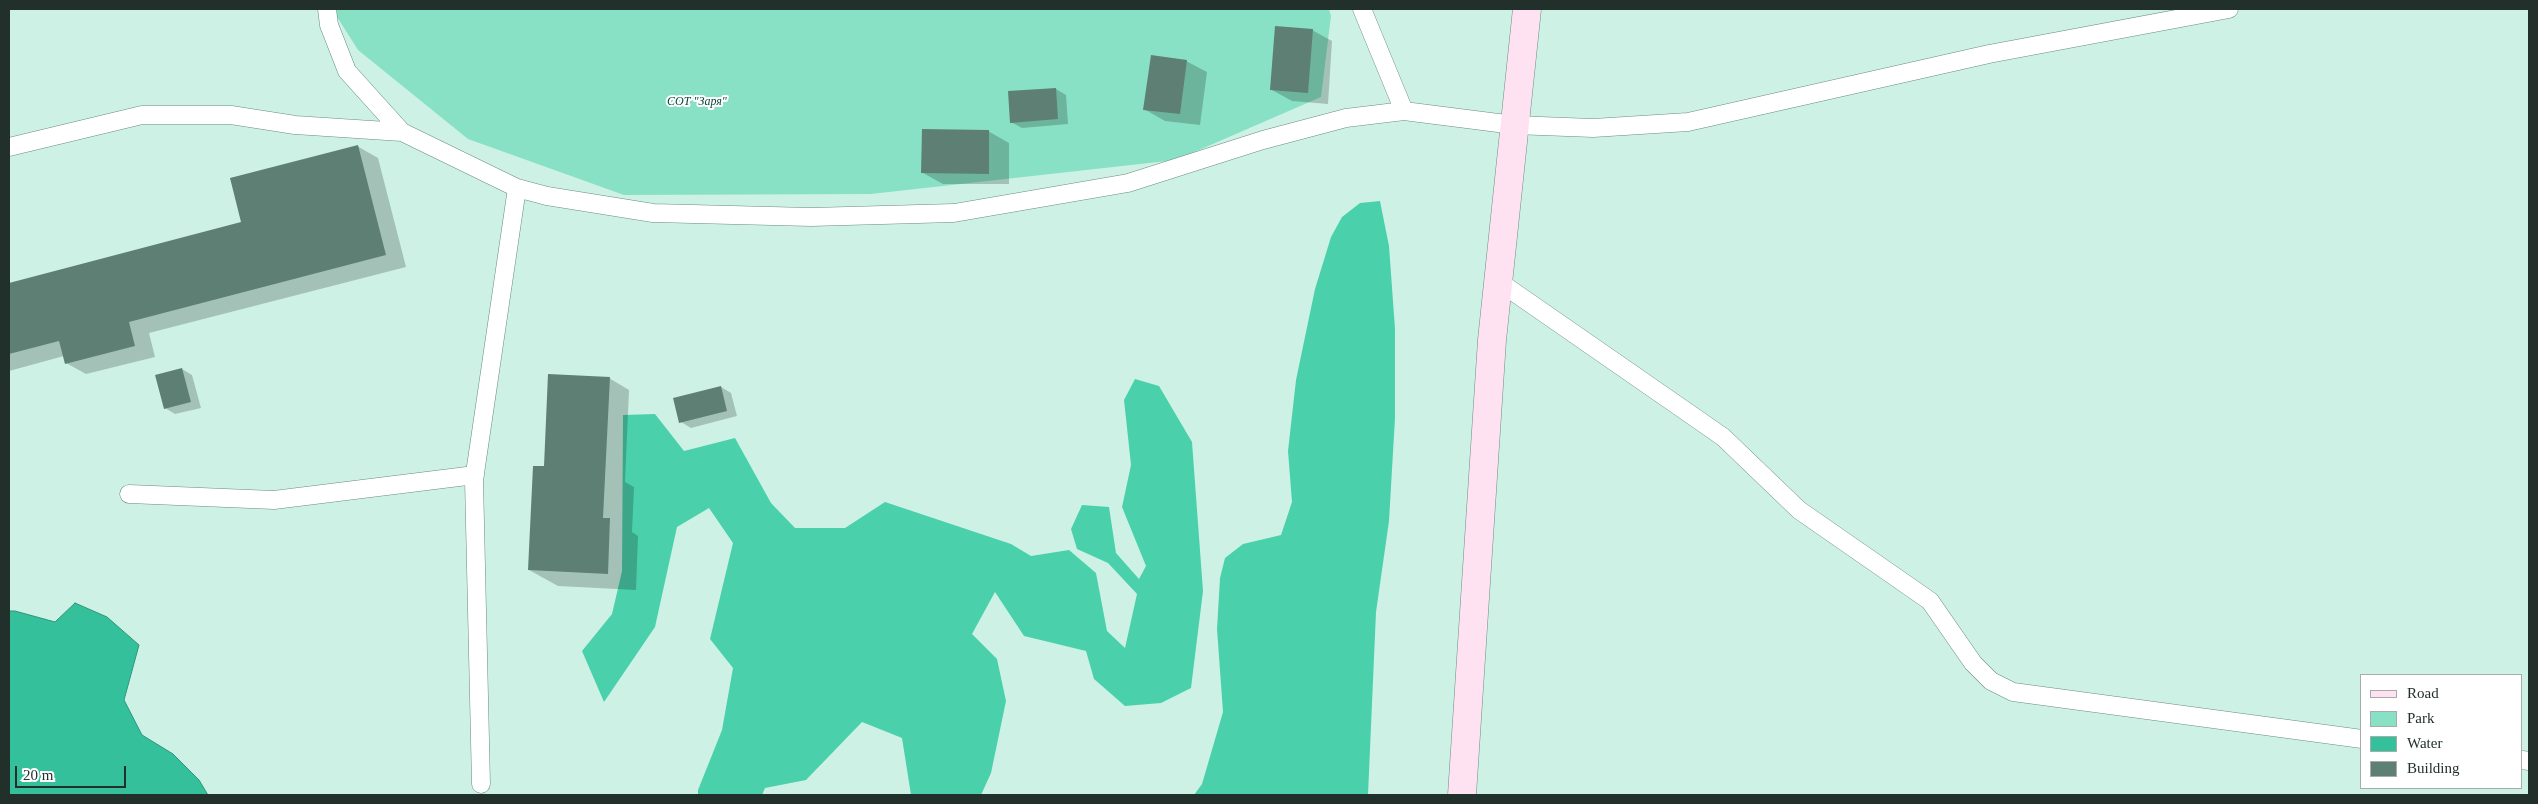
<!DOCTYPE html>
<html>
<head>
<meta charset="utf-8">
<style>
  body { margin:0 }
  #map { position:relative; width:2538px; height:804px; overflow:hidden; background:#cdf2e5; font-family:Georgia,serif }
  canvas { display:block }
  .frame { position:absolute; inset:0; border:10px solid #22302b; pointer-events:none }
  .legend { position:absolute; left:2360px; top:674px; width:162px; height:115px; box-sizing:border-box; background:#fff; border:1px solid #a7acaa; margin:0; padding:6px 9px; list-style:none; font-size:15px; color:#22302b }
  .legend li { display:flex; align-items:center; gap:10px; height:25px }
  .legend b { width:25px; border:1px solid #a7acaa }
  .scale { position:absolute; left:15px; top:766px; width:111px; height:22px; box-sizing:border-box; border:2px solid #22302b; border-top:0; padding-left:6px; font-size:15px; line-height:18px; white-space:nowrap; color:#22302b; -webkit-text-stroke:4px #fff; paint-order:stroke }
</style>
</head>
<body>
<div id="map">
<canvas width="2538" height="804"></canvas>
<div class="frame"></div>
<ul class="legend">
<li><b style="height:6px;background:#ffe2f2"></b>Road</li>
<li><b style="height:14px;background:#89e1c5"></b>Park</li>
<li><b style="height:14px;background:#35c09c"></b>Water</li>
<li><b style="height:14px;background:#5e8074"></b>Building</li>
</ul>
<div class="scale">20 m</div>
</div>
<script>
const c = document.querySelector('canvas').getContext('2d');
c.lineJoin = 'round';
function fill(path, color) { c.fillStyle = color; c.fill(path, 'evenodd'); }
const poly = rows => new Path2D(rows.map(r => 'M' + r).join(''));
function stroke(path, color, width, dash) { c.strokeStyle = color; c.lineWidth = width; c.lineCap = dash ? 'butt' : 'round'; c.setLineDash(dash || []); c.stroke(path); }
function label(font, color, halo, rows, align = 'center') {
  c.font = font + ' Georgia,serif'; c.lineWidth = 4; c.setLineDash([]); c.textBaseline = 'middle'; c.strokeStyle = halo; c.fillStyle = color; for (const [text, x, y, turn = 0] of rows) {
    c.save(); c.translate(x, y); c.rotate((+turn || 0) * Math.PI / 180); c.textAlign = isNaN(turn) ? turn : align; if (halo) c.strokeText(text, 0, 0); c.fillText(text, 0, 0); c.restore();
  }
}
const green = poly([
  [332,9,1329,9,1331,16,1321,97,1176,160,871,194,624,195,468,139,358,50]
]);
const forest = poly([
  [1380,201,1389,246,1395,329,1395,418,1389,521,1376,612,1368,795,1194,795,1202,784,1223,712,1217,629,1220,578,1225,558,1243,544,1281,535,1292,502,1288,451,1296,380,1315,289,1331,237,1342,217,1360,203],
  [1135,379,1159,386,1192,442,1203,591,1191,688,1161,703,1125,706,1094,679,1086,651,1024,636,995,592,972,634,997,659,1006,701,991,773,981,795,911,795,902,738,862,722,806,780,765,788,762,795,698,795,698,790,722,730,733,668,710,639,733,543,709,508,677,527,655,627,604,702,582,651,612,614,622,571,623,415,655,414,684,451,735,438,771,503,795,528,845,528,885,502,1011,544,1031,556,1069,550,1096,573,1107,631,1125,648,1137,594,1108,563,1077,549,1071,529,1082,505,1109,507,1116,553,1139,579,1146,566,1122,507,1131,465,1124,400]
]);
const water = poly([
  [75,603,107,617,139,645,124,700,142,735,173,754,199,780,208,795,9,795,9,611,15,611,55,622,75,603]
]);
const shadow = poly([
  [1312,30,1332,41,1328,104,1292,101,1272,90],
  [1186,61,1207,72,1200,125,1165,121,1144,109],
  [1056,89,1066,95,1068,124,1022,128,1011,122],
  [988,131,1009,143,1009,184,943,184,923,173],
  [357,146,378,158,406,267,149,333,155,357,86,374,66,363,64,356,9,371,9,284,243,223],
  [182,369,192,375,201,408,175,414,165,408,156,376],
  [609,378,629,390,625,482,634,487,632,532,638,536,636,590,558,586,529,570,549,468],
  [721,387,731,393,737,416,691,428,681,422]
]);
const building = poly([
  [1275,26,1313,29,1308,93,1270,90],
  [1151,55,1187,60,1180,114,1143,110],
  [1056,88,1058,119,1010,123,1008,91],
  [922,129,989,130,989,174,921,173],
  [358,145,386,255,129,322,135,346,65,364,59,341,9,354,9,283,241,222,230,178],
  [182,368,191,402,164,409,155,375],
  [548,374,610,377,603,518,610,518,608,574,528,570,533,466,544,466],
  [721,386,727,411,679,423,673,398]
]);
const service = poly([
  [327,9,329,25,347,71,402,132],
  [1362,9,1404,111],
  [9,147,142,115,231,115,295,125,402,132,517,188,547,196,653,213,811,217,954,213,1128,183,1263,140,1346,118,1404,111,1514,125,1593,128,1688,122,1989,54,2229,9],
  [1498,281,1723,437,1799,510,1930,601,1973,663,1991,681,2013,692,2362,739],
  [129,494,274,500,475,475],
  [2522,760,2529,761],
  [481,784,474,480,517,188]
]);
const secondary = poly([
  [1462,795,1492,340,1527,9]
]);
const parkNames = [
  ["СОТ \"Заря\"",697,102]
];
fill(green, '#89e1c5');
fill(forest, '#4bd0ac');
fill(water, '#35c09c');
stroke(water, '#2f957a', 1);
fill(shadow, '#0003');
fill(building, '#5e8074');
stroke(service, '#6a8c80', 19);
stroke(secondary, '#6a8c80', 29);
stroke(service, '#fff', 18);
stroke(secondary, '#ffe2f2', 28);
label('italic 12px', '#0c4637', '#fff', parkNames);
</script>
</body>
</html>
